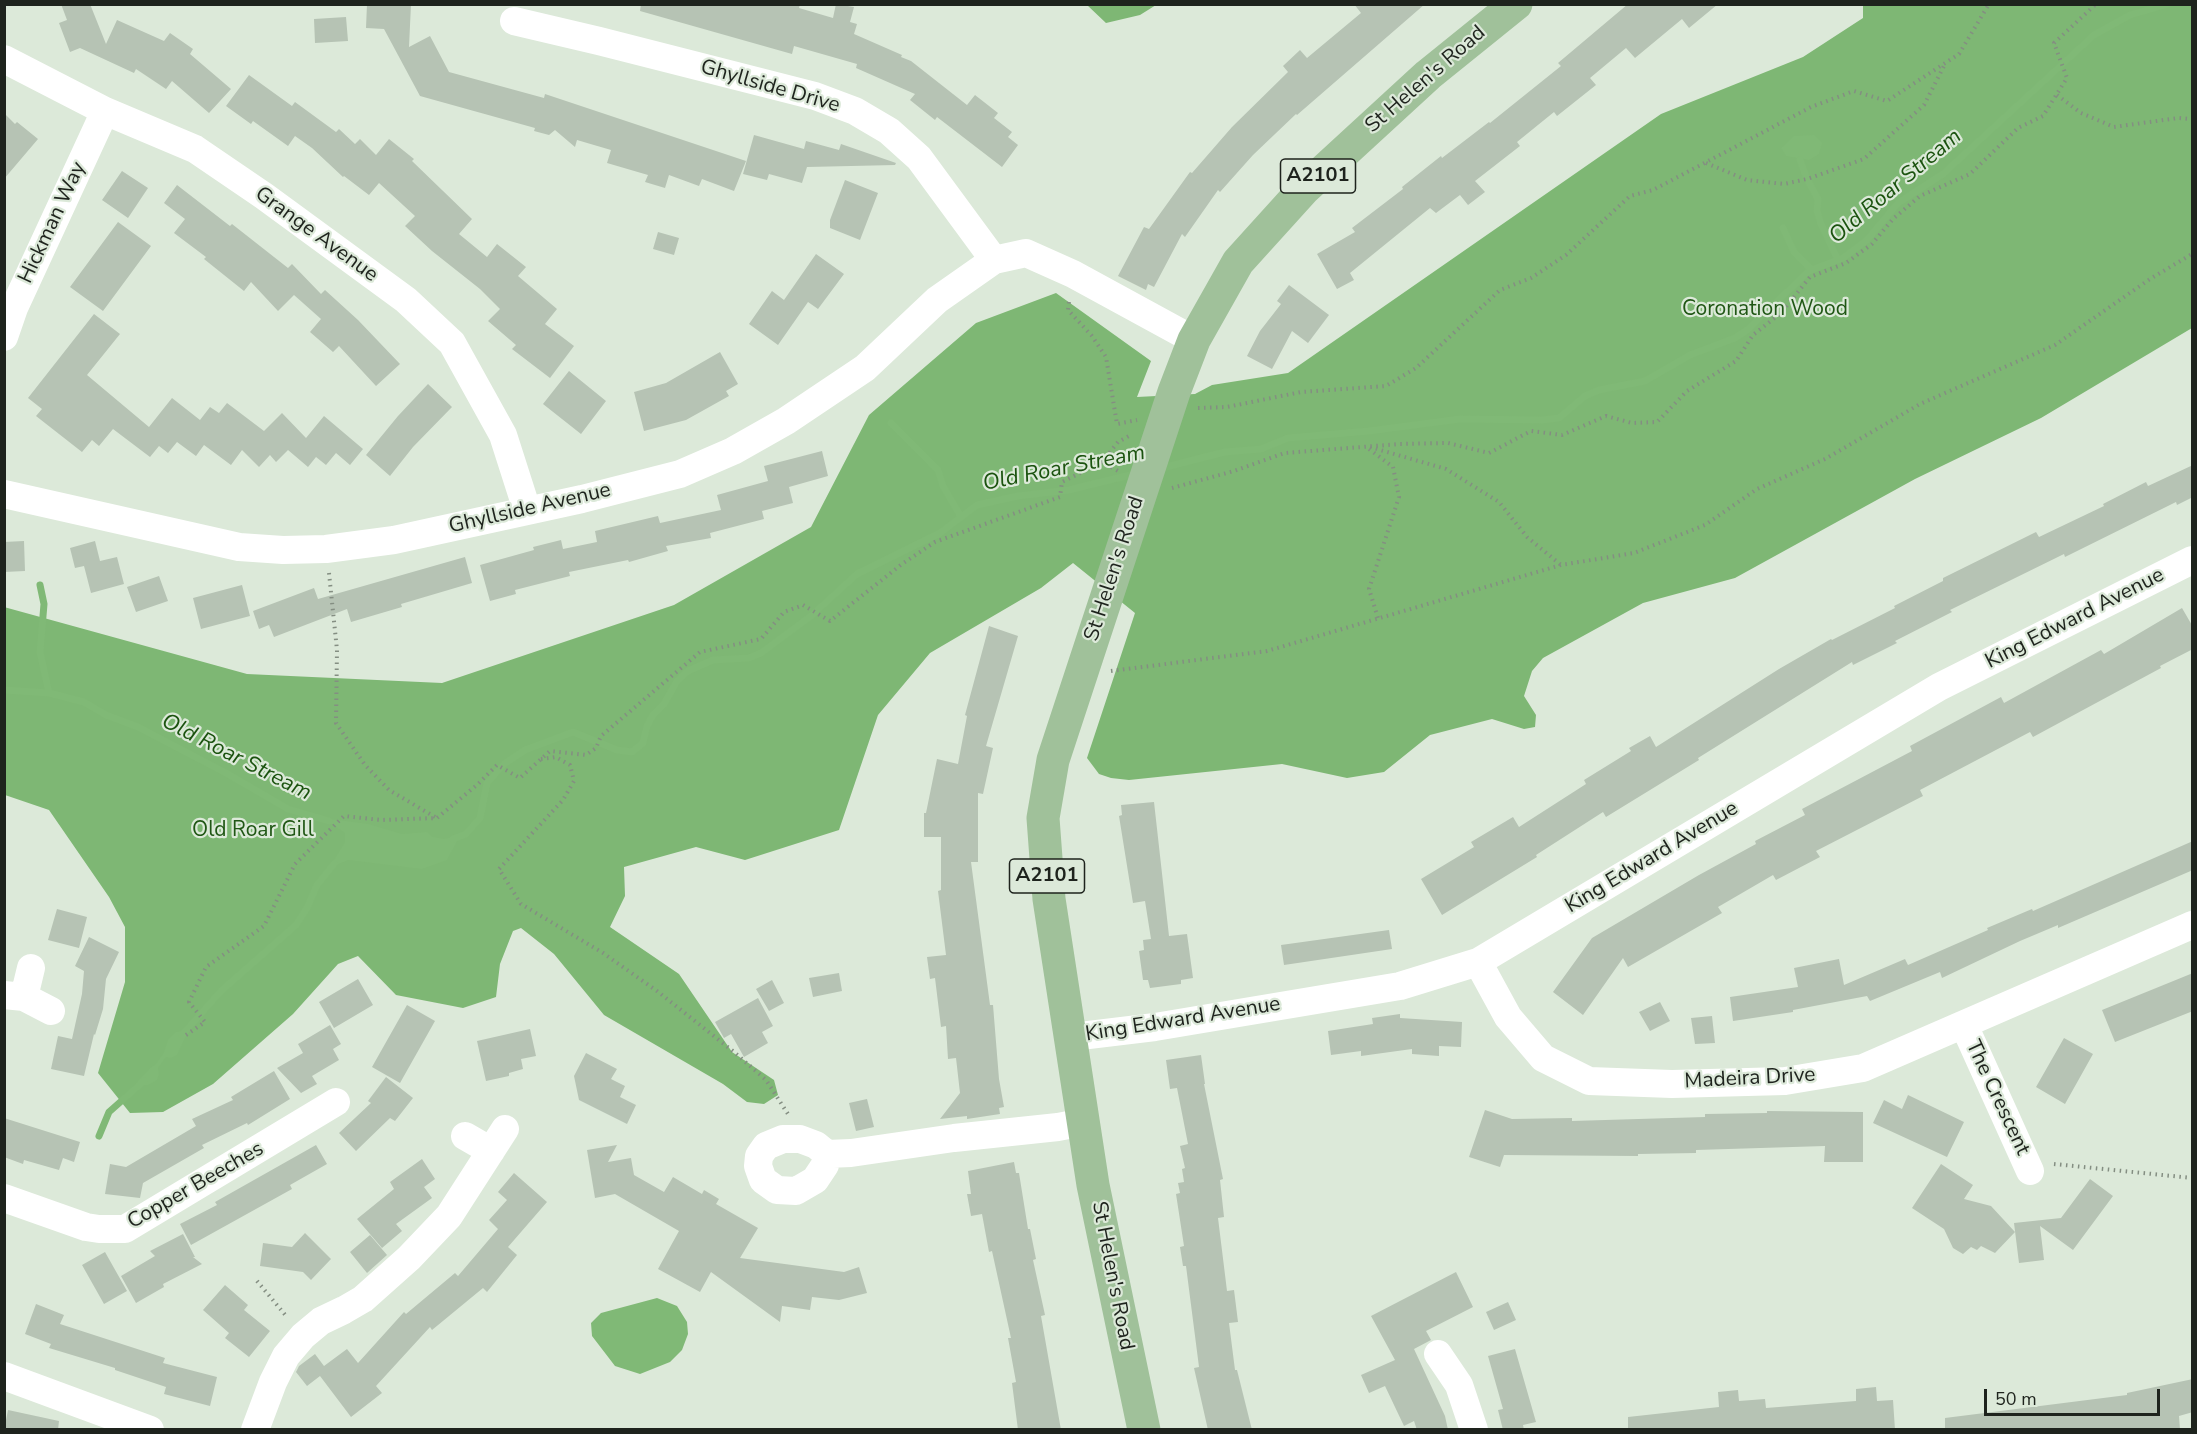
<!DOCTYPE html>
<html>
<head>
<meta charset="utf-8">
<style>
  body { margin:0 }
  #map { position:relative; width:2197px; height:1434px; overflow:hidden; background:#dce9d9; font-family:"Nunito Sans",sans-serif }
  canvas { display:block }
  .frame { position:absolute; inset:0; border:6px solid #1e231d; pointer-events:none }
  .scale { position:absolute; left:1984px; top:1389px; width:176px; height:27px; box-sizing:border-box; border:3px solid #1e231d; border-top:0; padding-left:8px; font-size:18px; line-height:21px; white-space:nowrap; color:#1e231d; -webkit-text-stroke:4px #dce9d9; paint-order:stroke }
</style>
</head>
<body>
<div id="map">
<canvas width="2197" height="1434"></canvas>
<div class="frame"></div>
<div class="scale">50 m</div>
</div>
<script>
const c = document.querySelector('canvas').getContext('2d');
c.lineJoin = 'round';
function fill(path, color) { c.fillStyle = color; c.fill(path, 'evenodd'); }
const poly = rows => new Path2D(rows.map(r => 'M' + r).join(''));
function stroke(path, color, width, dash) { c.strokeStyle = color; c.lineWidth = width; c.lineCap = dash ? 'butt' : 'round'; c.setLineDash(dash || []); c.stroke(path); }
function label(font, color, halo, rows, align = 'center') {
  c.font = font + ' "Nunito Sans",sans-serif'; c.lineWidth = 4.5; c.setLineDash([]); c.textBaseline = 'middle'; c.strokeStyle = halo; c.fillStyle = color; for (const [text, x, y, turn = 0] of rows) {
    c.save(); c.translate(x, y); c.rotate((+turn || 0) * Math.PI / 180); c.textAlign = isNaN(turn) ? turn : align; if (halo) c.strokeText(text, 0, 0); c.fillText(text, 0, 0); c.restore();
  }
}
const forest = poly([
  [1087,5,1156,5,1140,15,1106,23],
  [1863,5,2192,5,2192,328,2041,418,1915,479,1735,578,1643,603,1543,658,1532,671,1524,696,1536,715,1535,727,1524,729,1492,719,1430,735,1384,772,1347,778,1282,764,1129,780,1111,778,1099,774,1087,758,1135,613,1073,563,1041,588,930,653,878,715,839,830,745,860,696,847,624,867,625,896,610,927,679,974,732,1052,774,1080,778,1095,764,1104,747,1102,723,1084,604,1015,554,954,521,928,513,931,500,964,496,997,463,1008,396,995,358,956,338,964,293,1014,213,1084,163,1112,130,1113,98,1073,125,982,125,927,109,897,49,810,5,795,4,607,247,674,442,683,674,605,811,527,869,415,976,323,1056,293,1151,361,1137,397,1195,394,1212,385,1288,373,1661,114,1803,57,1863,18]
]);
const water = poly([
  [1814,135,1822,143,1819,154,1809,160,1786,156,1781,148,1794,136],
  [323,818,368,824,402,834,427,832,433,837,444,839,460,836,447,860,422,869,348,860,329,868,345,842,345,833],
  [189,1030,177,1055,171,1058,166,1057,158,1068,159,1074,157,1080,148,1085,138,1085,138,1081,150,1068,155,1065,163,1054,168,1040,176,1032],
  [657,1298,677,1306,687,1322,688,1334,682,1350,670,1362,640,1374,615,1366,592,1336,591,1323,601,1313]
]);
const stream = poly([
  [1800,160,1807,179,1818,199,1817,211,1821,224,1838,260],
  [1783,228,1794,252,1812,270],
  [891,423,938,470,943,486,961,517],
  [1158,469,1225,452,1261,449,1288,438,1369,431,1460,419,1542,420,1559,418,1585,396,1599,390,1645,381,1690,355,1735,338,1747,330,1809,271,1843,258,1867,240,1898,203,1943,174,2094,35,2130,15,2168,4],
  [40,585,44,604,40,652,49,693],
  [4,690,49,693,84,702,106,715,138,727,226,773,288,809,329,821],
  [453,839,466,834,480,818,487,783,504,764,525,750,573,732,617,750,632,752,643,743,647,726,653,715,664,704,677,681,688,671,713,660,749,658,761,653,811,616,857,574,940,533,977,505,1018,496,1069,490,1138,473],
  [182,1035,221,991,296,925,307,908,317,885,334,864],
  [99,1136,109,1112,144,1081]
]);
const building = poly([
  [61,4,90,4,106,44,117,20,164,41,170,33,193,49,190,54,231,89,209,113,172,81,166,89,136,69,134,73,80,48,70,52,59,23,67,20],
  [367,4,411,4,409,47,430,36,449,72,544,98,545,94,746,161,734,191,702,179,699,186,669,175,665,188,645,182,648,175,607,163,611,150,577,140,575,147,555,130,549,135,534,131,535,128,420,96,384,29,366,28],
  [641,4,800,4,799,8,833,18,836,4,854,7,850,22,857,24,854,34,902,55,901,57,911,61,967,105,975,95,998,113,994,118,1012,132,1008,137,1018,145,1002,167,937,117,935,120,910,100,915,94,856,68,857,64,794,46,792,54,640,11],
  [1354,4,1425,4,1297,115,1296,114,1253,155,1220,192,1218,190,1185,237,1182,234,1154,287,1148,284,1146,290,1118,276,1144,227,1149,229,1190,172,1192,173,1232,127,1288,72,1283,66,1300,50,1307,58,1361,13],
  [1628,4,1718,4,1689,28,1682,19,1635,58,1626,48,1590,78,1596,85,1557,116,1554,112,1517,142,1520,146,1475,181,1485,192,1468,205,1460,195,1436,213,1430,208,1350,273,1354,280,1337,289,1317,254,1355,232,1352,228,1403,189,1402,187,1441,156,1442,158,1489,122,1490,123,1561,66,1558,63],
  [346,17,348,41,315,43,314,19],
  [249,75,292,106,295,102,336,132,339,129,355,144,360,139,376,155,389,139,414,159,412,161,472,219,459,234,487,257,497,244,526,267,518,276,557,309,545,324,574,346,550,378,512,349,516,345,488,321,500,309,480,289,432,251,405,226,415,216,379,183,369,195,344,176,343,177,312,148,295,136,288,146,253,121,251,124,226,106],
  [4,113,15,124,17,122,38,139,4,179],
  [754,135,804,149,806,141,839,150,841,144,896,163,895,165,807,167,802,183,769,174,767,180,743,174],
  [122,171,148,188,128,218,102,200],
  [845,180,878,193,860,240,830,228,830,220],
  [177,185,230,226,232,224,288,268,292,264,321,294,325,290,358,320,400,364,376,386,339,346,333,352,310,332,321,319,294,295,278,311,251,282,244,291,204,259,206,257,174,233,185,219,164,203],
  [118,222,151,246,103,311,70,287],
  [658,232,679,238,674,255,653,249],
  [816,254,844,274,818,309,808,302,778,345,749,324,772,291,784,300],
  [1289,285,1329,315,1308,343,1292,331,1272,369,1247,356,1260,331,1281,304,1277,301],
  [94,314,120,334,87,375,149,427,172,398,200,420,210,407,219,413,227,403,264,431,282,413,306,438,324,416,363,449,350,465,336,453,326,465,316,457,308,467,288,450,276,462,270,455,259,467,242,450,231,465,204,445,196,456,177,442,168,453,159,446,150,457,113,429,99,446,92,440,82,452,36,416,42,409,28,398],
  [720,352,738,384,726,391,729,396,686,420,644,431,634,392,666,383],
  [569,371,606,401,581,434,543,404],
  [428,384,452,407,413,447,390,476,366,455,398,416],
  [822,451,828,476,789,487,793,503,762,511,764,519,710,533,711,538,666,546,668,551,629,562,628,560,569,572,570,576,515,590,516,594,490,601,480,565,534,550,533,547,561,540,563,549,597,542,595,531,658,516,660,523,721,510,717,495,768,481,764,466],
  [2193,465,2193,497,2177,505,2176,502,2065,557,2064,554,1950,610,1952,612,1895,641,1897,643,1853,665,1852,662,1698,758,1699,760,1606,817,1603,812,1536,855,1537,857,1442,915,1421,879,1474,847,1471,842,1513,817,1519,827,1586,784,1584,780,1631,751,1629,748,1650,736,1656,747,1779,669,1831,639,1832,640,1895,608,1894,606,1943,581,1943,578,2036,532,2039,537,2104,506,2103,504,2146,482,2148,486],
  [24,541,25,571,4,572,4,542],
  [95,541,100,561,117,557,124,584,91,593,84,566,75,568,70,548],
  [465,557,472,583,401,604,402,607,351,622,347,609,274,637,269,625,259,629,253,611,314,588,318,599],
  [159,576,168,601,136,612,127,587],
  [242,585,250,616,201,629,193,598],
  [2182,608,2193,627,2193,649,2160,666,2161,668,2033,737,2030,732,1920,790,1923,796,1816,851,1820,857,1776,880,1773,875,1718,907,1722,913,1628,967,1623,958,1583,1015,1553,992,1592,938,1699,875,1756,844,1755,841,1805,815,1802,809,1912,751,1910,746,2001,697,2004,703,2101,650,2104,654],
  [989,626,1018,636,986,746,993,748,983,794,978,793,978,862,971,862,990,1005,993,1005,999,1079,1004,1107,999,1108,1000,1114,967,1119,967,1116,940,1119,960,1093,956,1058,948,1059,946,1026,941,1027,935,978,930,979,927,957,946,955,938,891,941,890,941,837,924,837,924,813,926,813,937,759,958,764,967,716,965,715],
  [1154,802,1169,936,1187,934,1193,978,1181,980,1181,984,1150,988,1148,980,1143,980,1139,951,1144,950,1143,940,1151,939,1145,901,1133,903,1119,816,1122,815,1121,805],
  [2193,841,2193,870,2058,928,2058,925,2020,941,1942,978,1940,972,1870,1001,1867,996,1793,1010,1793,1012,1733,1021,1730,997,1798,987,1794,968,1839,959,1844,985,1905,959,1908,965,1988,930,1987,928,2032,909,2033,911],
  [57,909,87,917,79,948,48,940],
  [1389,930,1392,949,1284,965,1281,945],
  [89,937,119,952,106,979,103,1009,95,1035,94,1034,84,1076,51,1069,58,1036,72,1039,82,994,84,971,75,966],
  [839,973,842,991,813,997,809,978],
  [2193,973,2193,1011,2115,1042,2102,1010],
  [358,979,373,1005,334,1028,319,1002],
  [772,980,784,1003,769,1011,756,989],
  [758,998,773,1026,762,1032,768,1043,744,1057,731,1034,724,1038,715,1022],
  [1660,1002,1670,1021,1650,1031,1639,1012],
  [407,1005,435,1021,400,1083,372,1067],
  [1400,1014,1400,1018,1462,1022,1461,1047,1439,1046,1439,1056,1412,1054,1412,1049,1361,1056,1361,1051,1331,1055,1328,1031,1373,1024,1372,1018],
  [1712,1016,1715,1043,1695,1044,1691,1018],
  [330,1025,341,1044,333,1049,339,1060,312,1076,317,1084,301,1093,277,1068,303,1053,298,1044],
  [530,1029,536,1056,521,1059,523,1069,509,1073,509,1076,486,1081,477,1041],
  [2064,1038,2093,1054,2065,1104,2036,1087],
  [586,1053,617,1069,611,1079,625,1086,620,1097,636,1105,627,1124,579,1100,574,1076],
  [1201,1055,1205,1084,1204,1084,1223,1179,1220,1180,1224,1217,1218,1218,1227,1291,1234,1290,1238,1322,1229,1323,1235,1370,1237,1370,1252,1430,1208,1430,1194,1368,1199,1367,1186,1266,1183,1266,1180,1247,1184,1246,1176,1194,1180,1193,1178,1183,1184,1182,1182,1169,1185,1168,1180,1146,1188,1144,1177,1088,1170,1089,1166,1060],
  [274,1071,290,1099,248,1125,247,1123,202,1145,204,1148,143,1183,140,1198,105,1194,110,1164,126,1167,196,1126,192,1119,233,1100,231,1097],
  [386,1077,413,1098,395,1121,390,1118,356,1151,339,1133,371,1103,368,1101],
  [1908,1095,1964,1122,1947,1157,1873,1123,1884,1100,1902,1109],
  [867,1099,874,1127,856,1131,849,1103],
  [1485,1110,1512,1119,1572,1118,1572,1121,1705,1117,1705,1114,1767,1113,1767,1111,1863,1112,1863,1162,1824,1162,1825,1146,1696,1150,1696,1153,1638,1154,1638,1156,1504,1155,1500,1167,1469,1157],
  [4,1118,80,1142,74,1162,63,1158,59,1170,24,1160,23,1164,4,1157],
  [316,1145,327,1164,290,1185,292,1189,191,1245,180,1224,217,1205,215,1202],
  [617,1145,608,1162,631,1158,634,1175,664,1192,673,1177,702,1194,704,1190,719,1199,716,1204,758,1228,740,1258,844,1272,859,1267,867,1293,839,1300,812,1297,810,1310,782,1306,780,1322,711,1272,700,1292,658,1269,679,1231,615,1194,595,1198,587,1150],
  [422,1159,435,1179,424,1187,432,1198,396,1224,402,1231,382,1248,357,1219,394,1189,390,1182],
  [1014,1162,1016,1173,1019,1173,1028,1229,1030,1229,1036,1259,1033,1260,1045,1315,1041,1316,1061,1430,1018,1430,1012,1383,1016,1382,1008,1338,1011,1338,992,1251,989,1252,982,1214,971,1216,967,1194,971,1194,968,1171],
  [1941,1164,1973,1185,1964,1199,1991,1206,2015,1232,1995,1253,1981,1246,1977,1250,1971,1247,1963,1254,1953,1248,1944,1229,1912,1208],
  [514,1173,547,1202,508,1247,517,1255,487,1292,483,1288,432,1330,430,1327,376,1386,382,1393,351,1417,320,1376,307,1386,296,1372,299,1366,315,1354,324,1366,347,1349,358,1363,404,1312,406,1314,455,1273,458,1276,498,1229,489,1220,507,1200,498,1192],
  [2090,1179,2113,1196,2073,1250,2040,1226,2044,1260,2019,1263,2014,1223,2061,1218],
  [305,1233,331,1259,311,1280,303,1272,260,1266,263,1243,292,1247],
  [183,1234,195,1257,193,1257,202,1264,163,1284,164,1287,136,1303,121,1276,155,1256,150,1251],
  [370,1235,387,1255,367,1273,350,1252],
  [105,1252,127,1291,104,1304,82,1265],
  [1456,1272,1473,1307,1426,1331,1431,1340,1414,1349,1445,1416,1448,1430,1417,1430,1414,1421,1404,1426,1385,1386,1369,1393,1361,1375,1395,1360,1371,1316],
  [225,1285,248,1305,244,1310,270,1331,249,1357,225,1338,229,1333,203,1310],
  [1508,1302,1516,1320,1494,1330,1486,1312],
  [36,1304,64,1315,60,1324,165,1358,163,1363,217,1377,210,1406,164,1394,166,1387,115,1370,115,1368,49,1348,51,1344,25,1334],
  [1515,1349,1536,1422,1523,1425,1524,1430,1503,1430,1498,1410,1503,1409,1488,1356],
  [2193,1379,2193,1412,2179,1416,2180,1430,1945,1430,1945,1418,2127,1395,2127,1393],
  [1876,1387,1877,1401,1893,1400,1895,1430,1628,1430,1628,1417,1719,1407,1718,1392,1738,1390,1739,1401,1765,1399,1766,1408,1856,1401,1856,1389],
  [8,1410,59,1421,58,1430,4,1430]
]);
const path = poly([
  [2057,95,2081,113,2114,127,2178,118,2192,119],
  [1706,163,1747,180,1784,184,1807,179,1864,159,1924,105,1945,64],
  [1069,302,1068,310,1092,336,1106,357,1117,424,1137,420],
  [1198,408,1227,407,1301,392,1386,386,1416,368,1500,290,1531,278,1566,255,1630,196,1653,190,1811,107,1854,91,1887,101,1959,54,1989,4],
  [1370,447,1446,469,1499,502,1527,537,1561,565],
  [1369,449,1393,467,1399,497,1369,589,1378,618],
  [1102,462,1118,442,1129,436],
  [1172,488,1234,471,1285,453,1400,444,1448,443,1489,453,1531,431,1562,435,1606,416,1632,423,1657,422,1687,391,1736,361,1753,335,1781,313,1810,277,1846,263,1872,244,1893,219,1920,196,1970,174,2018,128,2043,116,2067,78,2054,43,2096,4],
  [329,573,337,650,336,723,365,765,389,790,435,817],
  [1111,671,1267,651,1561,565,1634,553,1705,525,1757,489,1825,459,1920,404,2055,345,2150,279,2192,254],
  [541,759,556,757,570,765,574,781,563,800,499,869,521,904,603,953,657,991,734,1052,766,1080,788,1114],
  [186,1035,205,1022,189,1002,206,967,264,926,295,864,344,816,381,820,437,818,478,784,497,765,520,778,550,751,586,755,596,748,601,736,700,652,761,639,784,612,803,605,830,621,902,564,935,542,1060,497,1062,482,1102,462,1120,472],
  [2054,1164,2192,1178],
  [257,1281,287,1317]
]);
const minor = poly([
  [514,21,599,41,815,96,855,111,889,131,919,158,994,260,1026,253,1073,274,1194,340],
  [4,59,105,111,195,149,264,196,406,300,452,343,503,435,527,510],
  [4,337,14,308,105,111],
  [4,494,239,547,283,550,326,549,394,540,582,499,680,474,733,451,786,421,865,368,937,300,994,260],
  [1478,962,1508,1017,1543,1058,1589,1081,1672,1084,1785,1081,1863,1068,2192,925],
  [4,995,24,997,51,1011],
  [24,997,31,968],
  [1964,1025,2030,1171],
  [1072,1037,1155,1027,1400,986,1478,962,1939,687,2192,560],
  [465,1136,491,1151],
  [783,1139,800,1139,816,1145,827,1154,825,1165,815,1180,796,1191,777,1190,763,1180,758,1166,759,1156,766,1146,783,1139],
  [827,1154,851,1153,954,1138,1058,1127,1084,1122],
  [4,1198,86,1227,99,1229,125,1229,336,1102],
  [1438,1354,1459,1385,1474,1430],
  [4,1376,150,1430],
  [255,1430,273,1382,286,1356,303,1336,321,1321,344,1310,363,1299,409,1258,449,1216,505,1129]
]);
const major = poly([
  [1144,1430,1093,1185,1049,899,1043,818,1053,760,1174,392,1194,340,1238,262,1305,188,1428,75,1516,4]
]);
const shields = [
  [1318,176,75],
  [1047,876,75]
];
const shieldNames = [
  ["A2101",1318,176],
  ["A2101",1047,876]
];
const streetNames = [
  ["St Helen's Road",1426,80,-41],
  ["Ghyllside Drive",770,87,16],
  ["Hickman Way",53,223,-65],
  ["Grange Avenue",316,235,36],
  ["Ghyllside Avenue",530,509,-13],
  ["St Helen's Road",1115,569,-72],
  ["King Edward Avenue",2075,619,-27],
  ["King Edward Avenue",1652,858,-31],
  ["King Edward Avenue",1183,1020,-9],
  ["Madeira Drive",1750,1079,-3],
  ["The Crescent",1997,1098,65],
  ["Copper Beeches",196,1186,-30],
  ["St Helen's Road",1112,1276,79]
];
const parkNames = [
  ["Coronation Wood",1765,310],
  ["Old Roar Gill",253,831]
];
const waterNames = [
  ["Old Roar Stream",1896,187,-40],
  ["Old Roar Stream",1064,469,-11],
  ["Old Roar Stream",236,758,27]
];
fill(forest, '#7eb774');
fill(water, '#80b976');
stroke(stream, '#80b976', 7);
fill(building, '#b6c3b4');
stroke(path, '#848e82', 4, [1.5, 4.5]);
stroke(minor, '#fff', 28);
stroke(major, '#a0c19a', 33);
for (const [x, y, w] of shields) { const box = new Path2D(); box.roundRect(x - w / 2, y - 17, w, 34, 4.5); c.fillStyle = '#dce9d9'; c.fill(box); stroke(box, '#1e231d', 1.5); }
label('bold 20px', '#1e231d', null, shieldNames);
label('21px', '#1e231d', '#dce9d9', streetNames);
label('21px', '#205715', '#dce9d9', parkNames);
label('italic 22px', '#1b530f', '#dce9d9', waterNames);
</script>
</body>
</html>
